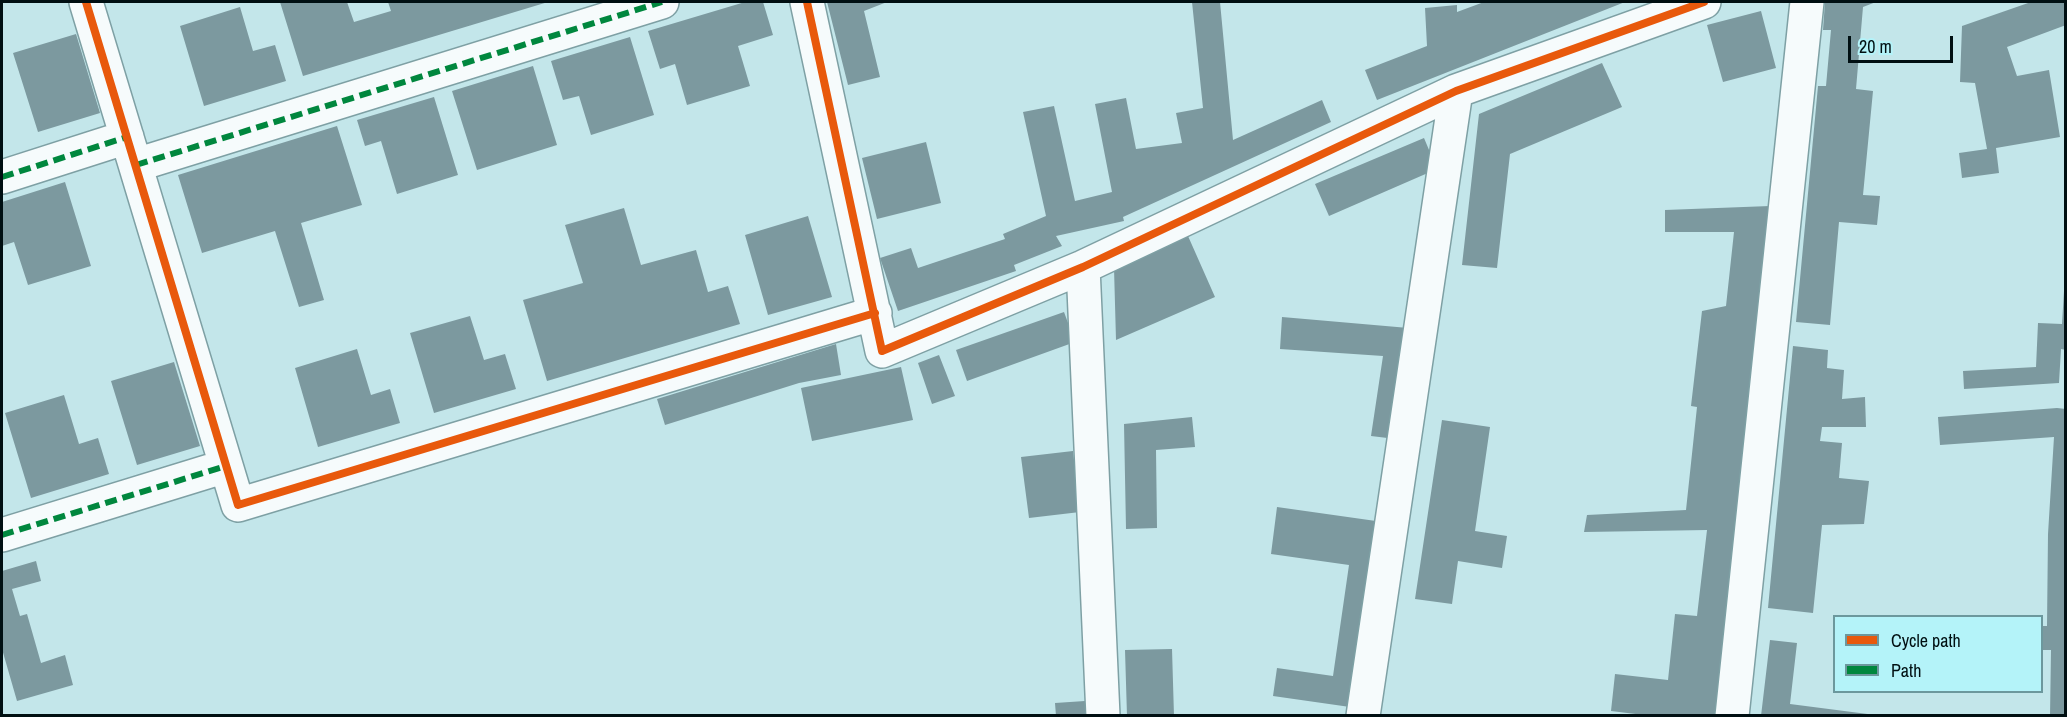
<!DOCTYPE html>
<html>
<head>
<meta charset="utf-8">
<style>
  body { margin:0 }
  #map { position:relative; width:2067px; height:717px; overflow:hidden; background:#c3e6ea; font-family:"Archivo Narrow",sans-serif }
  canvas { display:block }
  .frame { position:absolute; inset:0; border:3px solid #000f12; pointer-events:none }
  .legend { position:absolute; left:1833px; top:615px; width:210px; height:78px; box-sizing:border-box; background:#b4f3f9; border:2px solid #6c989d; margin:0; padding:8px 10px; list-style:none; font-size:18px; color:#000f12 }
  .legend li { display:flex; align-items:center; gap:12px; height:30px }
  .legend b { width:30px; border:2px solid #6c989d }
  .scale { position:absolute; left:1848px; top:36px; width:105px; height:27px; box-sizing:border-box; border:3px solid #000f12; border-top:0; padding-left:8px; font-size:18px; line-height:21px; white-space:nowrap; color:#000f12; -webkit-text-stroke:4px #b4f3f9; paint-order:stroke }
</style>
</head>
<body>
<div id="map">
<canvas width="2067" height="717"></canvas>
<div class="frame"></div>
<ul class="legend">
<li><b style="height:8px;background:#e8590c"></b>Cycle path</li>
<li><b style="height:8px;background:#00873e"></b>Path</li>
</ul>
<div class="scale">20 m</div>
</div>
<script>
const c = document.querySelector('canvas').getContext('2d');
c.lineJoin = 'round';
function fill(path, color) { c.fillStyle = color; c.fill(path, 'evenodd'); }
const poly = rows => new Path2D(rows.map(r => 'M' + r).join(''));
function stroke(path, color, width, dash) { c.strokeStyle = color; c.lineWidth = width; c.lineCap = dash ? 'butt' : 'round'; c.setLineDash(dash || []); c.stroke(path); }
const building = poly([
  [280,2,347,2,354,22,391,11,388,2,548,2,303,76],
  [745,2,763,2,773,35,738,46,750,86,687,105,675,64,660,69,648,31],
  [827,2,887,2,864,11,880,77,848,85],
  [1192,2,1220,2,1233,140,1322,100,1331,122,1123,217,1124,221,1056,236,1062,246,1014,265,1016,271,898,311,880,258,911,248,918,268,1005,239,1003,234,1046,216,1023,112,1054,106,1075,201,1112,192,1095,104,1126,98,1136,149,1182,143,1176,113,1203,108],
  [1484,2,1625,2,1377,100,1365,70,1427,46,1425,8,1457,5,1457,12],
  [1825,2,1876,2,1863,7,1856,89,1873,91,1863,195,1880,196,1877,225,1839,222,1830,325,1796,322,1818,86,1826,86,1831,30,1823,30],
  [2031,2,2066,2,2066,25,2007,47,2017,76,2049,70,2060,137,1996,148,1999,173,1962,178,1959,153,1987,149,1975,83,1960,82,1962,26],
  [240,7,253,51,275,45,286,81,204,106,180,26],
  [1761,11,1776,68,1723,82,1707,25],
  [76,34,100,113,38,132,13,53],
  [630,37,654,115,591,135,579,96,563,100,551,61],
  [1602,63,1622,107,1510,154,1497,268,1462,265,1479,114],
  [533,66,557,145,477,170,452,91],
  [434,97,458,175,397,194,381,141,365,146,357,120],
  [337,126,362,205,301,223,324,300,299,307,275,231,202,253,178,175],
  [1424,138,1437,169,1329,216,1315,184],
  [926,142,941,203,877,219,862,158],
  [65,182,91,266,28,285,14,242,2,246,2,202],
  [1770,206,1716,716,1652,716,1611,711,1615,674,1668,680,1675,614,1697,616,1707,530,1584,532,1587,515,1686,510,1697,407,1691,406,1702,311,1726,306,1734,232,1665,232,1665,210],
  [624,208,641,265,696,250,708,292,728,286,740,324,547,381,523,300,583,283,565,225],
  [808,216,832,297,768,315,745,235],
  [1188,236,1215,297,1116,340,1114,268],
  [2064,291,2066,350,2061,349,2059,383,1964,389,1963,371,2036,367,2038,323,2062,324],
  [1064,312,1075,342,967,381,956,350],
  [470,316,484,360,505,354,516,389,434,413,410,333],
  [1282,317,1420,329,1404,440,1371,436,1383,356,1280,349],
  [836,344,841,375,799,383,665,425,657,399],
  [1793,346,1828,350,1827,368,1844,370,1842,399,1865,397,1866,427,1822,427,1820,441,1842,443,1839,478,1869,481,1864,524,1822,525,1813,613,1768,608],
  [357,349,371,395,390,389,400,423,318,447,295,368],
  [939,355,955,396,932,404,918,363],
  [174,362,200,446,137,465,111,381],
  [901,367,913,420,812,441,801,388],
  [64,395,79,444,98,438,109,474,31,498,5,413],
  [2057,408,2066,409,2066,716,2050,716,2051,650,2042,650,2042,626,2047,626,2048,534,2054,437,1940,445,1938,417],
  [1192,417,1195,447,1156,450,1157,528,1126,529,1124,424],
  [1442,420,1490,427,1475,531,1507,536,1502,568,1458,561,1452,604,1415,599],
  [1073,451,1080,512,1029,518,1021,457],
  [1277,507,1390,523,1364,709,1273,696,1277,668,1333,676,1349,565,1271,554],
  [36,561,41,581,12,589,20,616,27,614,41,663,65,655,73,685,17,701,2,649,2,571],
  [1770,640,1797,643,1790,704,1883,716,1761,716],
  [1172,649,1174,716,1127,716,1125,650],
  [1085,701,1086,716,1056,716,1055,703]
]);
const minor = poly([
  [86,2,238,505,875,313],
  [807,2,882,351,1083,267,1456,91,1704,2],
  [136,165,662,2],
  [2,177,127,137],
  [1083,267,1103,716],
  [2,535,226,466],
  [1363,716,1456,91],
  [1732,716,1807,2]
]);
const quiet = poly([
  [136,165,662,2],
  [2,177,127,137],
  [2,535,226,466]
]);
const cycleway = poly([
  [86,2,238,505,875,313],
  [807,2,882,351,1083,267,1456,91,1704,2]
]);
fill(building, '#7c999f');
stroke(minor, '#7ea0a4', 36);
stroke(minor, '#f6fbfc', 33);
stroke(quiet, '#00873e', 6, [12, 6]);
stroke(cycleway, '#e8590c', 8);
</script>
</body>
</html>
